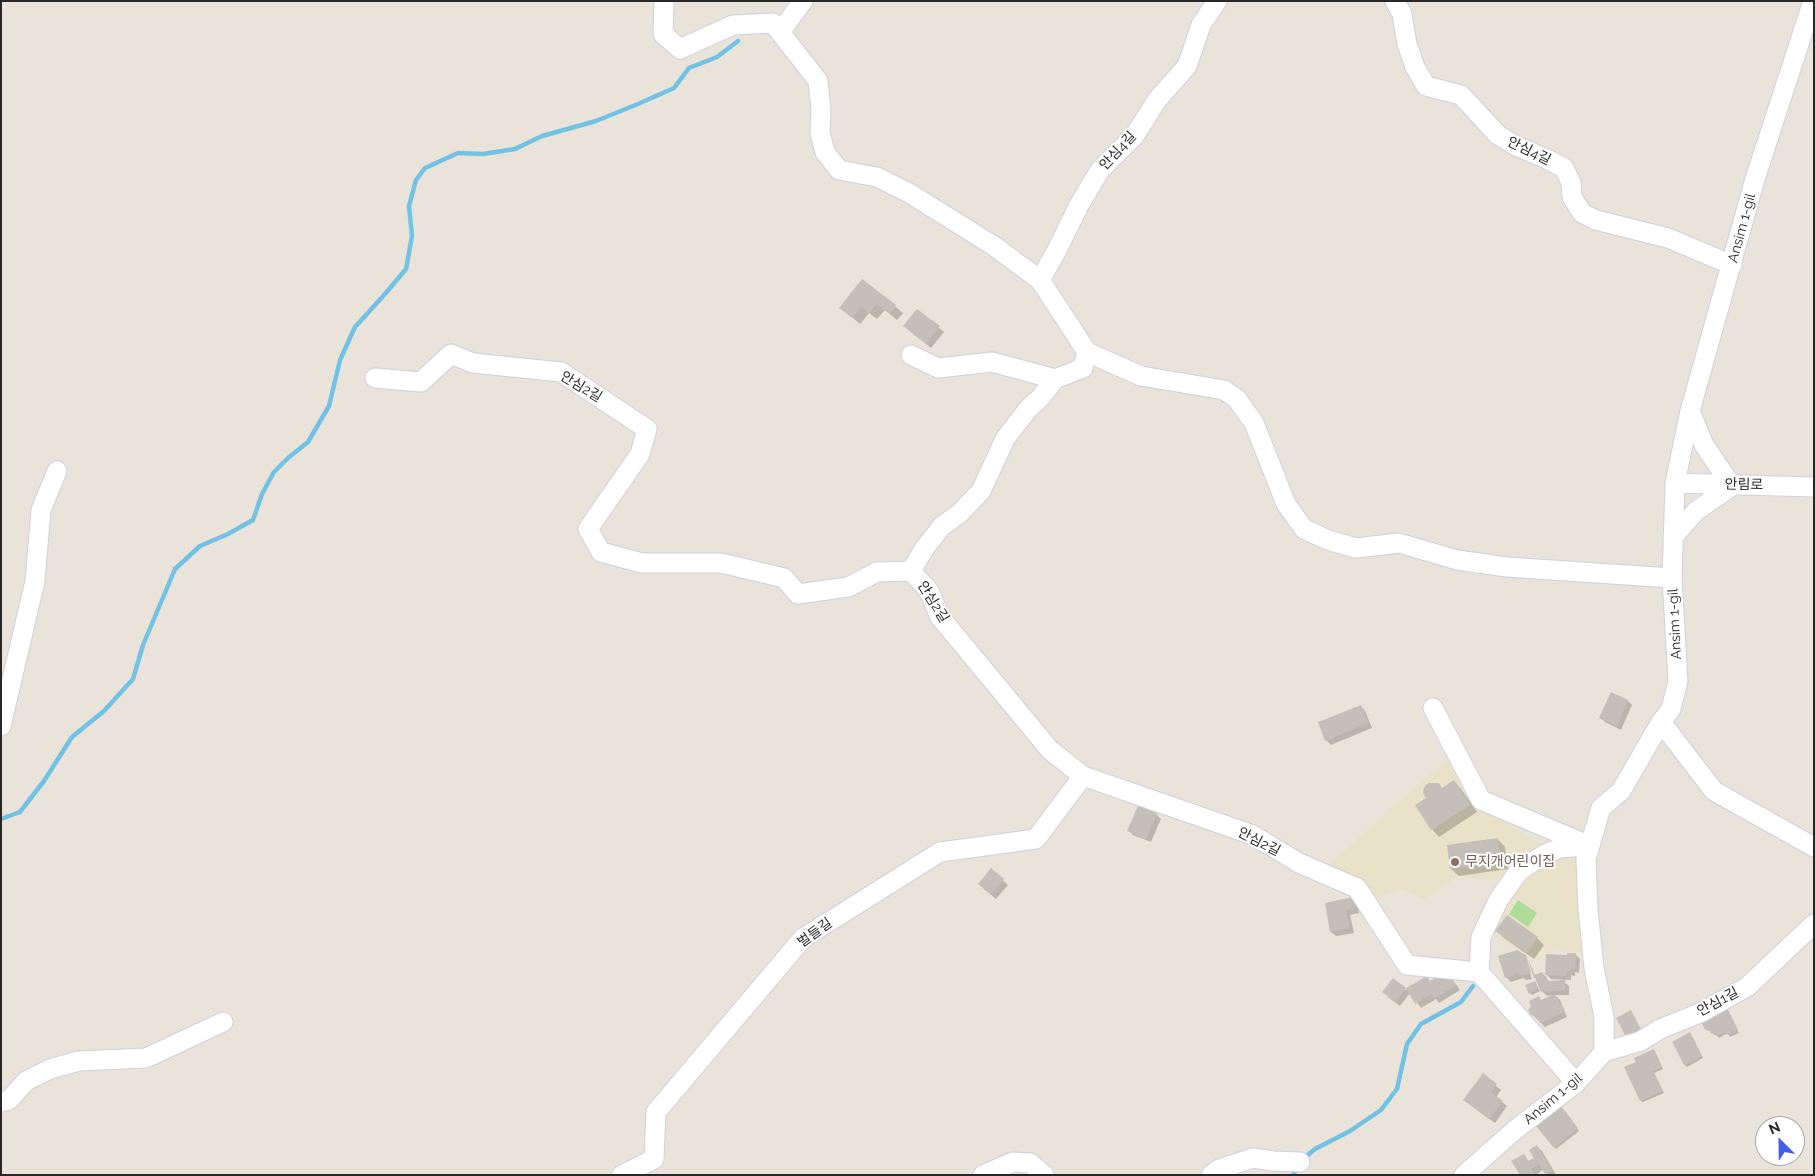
<!DOCTYPE html>
<html>
<head>
<meta charset="utf-8">
<style>
  body { margin:0 }
  #map { position:relative; width:1815px; height:1176px; overflow:hidden; background:#e9e3d9; font-family:Raleway,sans-serif }
  canvas { display:block }
  .frame { position:absolute; inset:0; border:2px solid #272727; pointer-events:none }
  .north { position:absolute; left:1755px; top:1116px; width:50px; height:50px; box-sizing:border-box; background:#fff; border:1px solid #a9a9a9; border-radius:50%; rotate:337deg; font-size:14px; font-weight:700; line-height:20px; text-align:center; color:#272727 }
  .north::after { content:''; display:block; margin:auto; width:18px; height:22px; background:#435cec; clip-path:polygon(50% 0,100% 100%,50% 72%,0 100%) }
</style>
</head>
<body>
<div id="map">
<canvas width="1815" height="1176"></canvas>
<div class="frame"></div>
<div class="north">N</div>
</div>
<script>
const c = document.querySelector('canvas').getContext('2d');
c.lineJoin = 'round';
function fill(path, color) { c.fillStyle = color; c.fill(path, 'evenodd'); }
const poly = rows => new Path2D(rows.map(r => 'M' + r).join(''));
function stroke(path, color, width, dash) { c.strokeStyle = color; c.lineWidth = width; c.lineCap = dash ? 'butt' : 'round'; c.setLineDash(dash || []); c.stroke(path); }
function label(font, color, halo, rows, align = 'center') {
  c.font = font + ' Raleway,"Noto Sans KR",sans-serif'; c.lineWidth = 4; c.setLineDash([]); c.textBaseline = 'middle'; c.strokeStyle = halo; c.fillStyle = color; for (const [text, x, y, turn = 0] of rows) {
    c.save(); c.translate(x, y); c.rotate((+turn || 0) * Math.PI / 180); c.textAlign = isNaN(turn) ? turn : align; if (halo) c.strokeText(text, 0, 0); c.fillText(text, 0, 0); c.restore();
  }
}
const education = poly([
  [1454,757,1484,807,1513,827,1547,847,1579,851,1584,954,1555,948,1536,960,1494,934,1498,910,1514,881,1458,877,1425,899,1401,889,1373,900,1323,870,1395,805,1439,767]
]);
const green = poly([
  [1518,900,1537,913,1528,927,1509,914]
]);
const shadow = poly([
  [863,280,903,313,897,320,885,310,877,319,869,313,860,324,841,308],
  [917,311,944,332,931,348,910,331],
  [1628,701,1632,705,1621,730,1605,722,1601,718],
  [1361,706,1365,711,1372,728,1331,745,1326,740,1319,723],
  [1454,781,1461,789,1477,812,1439,837,1432,829,1416,805],
  [1156,814,1161,819,1151,842,1133,835,1129,831],
  [1497,839,1505,847,1508,869,1459,876,1451,869,1448,846],
  [991,870,1008,885,996,899,984,889],
  [1353,899,1357,903,1359,913,1350,915,1354,933,1336,936,1331,932],
  [1497,931,1537,938,1544,945,1534,959,1504,938],
  [1575,954,1580,959,1579,973,1575,972,1575,976,1571,975,1571,980,1551,979,1546,974],
  [1525,956,1532,979,1526,980,1523,978,1511,982,1506,977],
  [1528,959,1535,976,1542,973,1546,977,1549,982,1564,982,1569,986,1569,995,1555,995,1560,1000,1567,1017,1545,1027,1532,1014,1532,1006,1554,995,1547,996,1542,991,1536,977,1534,978],
  [1451,977,1460,990,1439,1003,1436,999,1421,1008,1410,993,1400,1006,1388,997,1393,980,1406,990,1427,978,1431,982],
  [1536,984,1540,991,1532,995,1530,993],
  [1729,1012,1739,1033,1730,1037,1728,1033,1719,1038,1716,1034,1714,1035,1710,1030,1708,1031,1706,1029],
  [1692,1036,1703,1058,1687,1067,1685,1065],
  [1655,1053,1663,1069,1654,1073,1664,1093,1643,1102,1641,1101],
  [1483,1075,1501,1090,1496,1097,1507,1106,1495,1123,1469,1104],
  [1562,1110,1579,1131,1556,1149,1555,1147],
  [1537,1147,1542,1151,1556,1175,1548,1175,1544,1169,1536,1175,1521,1175,1524,1155,1529,1162,1536,1158]
]);
const stream = poly([
  [1,819,20,812,44,781,72,737,104,711,133,679,143,645,175,569,200,546,228,534,253,520,262,494,274,472,288,458,308,442,329,406,340,360,355,327,385,294,406,269,412,236,409,206,416,180,425,168,458,153,483,154,515,149,542,136,596,121,638,104,674,88,689,68,717,57,738,41],
  [1302,1160,1315,1149,1350,1131,1381,1110,1397,1089,1407,1044,1421,1024,1461,1002,1473,986],
  [1293,1175,1298,1166]
]);
const building = poly([
  [862,279,896,305,890,314,877,304,869,313,861,307,852,318,839,308],
  [917,309,940,326,926,344,903,326],
  [1611,692,1628,700,1617,726,1599,718],
  [1361,705,1368,723,1325,741,1318,722],
  [1454,780,1470,805,1431,830,1415,805,1426,798,1423,793,1424,788,1428,783,1439,783,1442,788],
  [1138,806,1157,813,1146,839,1127,831],
  [1498,838,1501,862,1450,869,1447,845],
  [991,868,1004,879,991,895,978,884],
  [1353,897,1355,909,1346,910,1350,928,1330,932,1325,903],
  [1507,915,1538,937,1527,953,1495,931],
  [1517,950,1526,955,1531,973,1520,976,1519,973,1505,978,1498,956],
  [1567,953,1576,953,1575,969,1571,968,1570,972,1567,971,1566,976,1545,975,1546,954,1567,955],
  [1447,971,1456,985,1434,999,1431,994,1415,1004,1406,988,1427,976,1430,981],
  [1542,972,1546,981,1565,980,1565,990,1541,992,1534,975],
  [1393,978,1406,988,1395,1002,1382,992],
  [1535,981,1539,989,1529,994,1525,985],
  [1555,994,1564,1012,1540,1023,1536,1016,1531,1015,1528,1010,1531,1006,1529,1001,1539,996,1541,1000],
  [1727,1008,1738,1030,1727,1035,1726,1032,1716,1036,1714,1032,1711,1034,1708,1028,1705,1030,1701,1021],
  [1631,1010,1643,1033,1628,1041,1616,1018],
  [1690,1032,1702,1056,1684,1065,1672,1042],
  [1654,1049,1662,1067,1653,1071,1663,1091,1640,1101,1624,1067,1636,1062,1634,1058],
  [1483,1073,1497,1084,1491,1092,1503,1101,1489,1119,1463,1100],
  [1561,1106,1578,1128,1554,1148,1536,1126],
  [1537,1145,1552,1170,1545,1174,1539,1164,1531,1169,1535,1175,1520,1175,1511,1161,1524,1154,1528,1161,1534,1158,1529,1150]
]);
const minor = poly([
  [664,1,663,34,680,49,733,25,773,23,818,81,821,109,820,133,825,152,839,170,877,177,909,193,994,246,1040,280,1087,352,1141,376,1224,390,1237,399,1254,423,1286,504,1304,529,1328,540,1356,548,1399,543,1457,560,1507,567,1672,578],
  [1395,1,1402,14,1407,44,1415,67,1426,86,1461,95,1498,135,1516,146,1547,159,1564,168,1571,183,1572,197,1582,213,1596,220,1668,238,1732,265],
  [781,31,803,1],
  [1040,280,1057,250,1079,205,1100,170,1135,135,1157,100,1187,66,1201,25,1217,1],
  [911,355,938,368,992,362,1055,379],
  [375,378,421,382,451,354,473,363,561,372,647,429,640,454,588,529,601,552,642,563,721,563,784,578,798,594,848,587,877,572,911,571,929,591,940,617,1050,750,1083,776,1253,835,1299,863,1357,888,1407,965,1479,972,1576,1083],
  [1675,483,1814,487],
  [1673,537,1696,511,1732,486,1704,445,1690,411],
  [911,571,924,549,942,526,960,513,981,491,1005,439,1028,409,1040,398,1055,379,1083,368,1087,352],
  [1433,708,1481,800,1590,846],
  [1661,722,1714,791,1814,847],
  [1,726,35,581,41,510,57,471],
  [1479,972,1481,937,1499,899,1519,871,1545,854,1560,848,1585,846],
  [1604,1052,1641,1041,1660,1029,1700,1013,1747,987,1814,924],
  [1,1102,9,1100,26,1081,50,1069,79,1061,146,1058,223,1022],
  [622,1175,654,1159,656,1112,803,938,940,852,1036,839,1083,776],
  [983,1175,1013,1162,1030,1163,1044,1175],
  [1211,1175,1219,1169,1253,1158,1273,1161,1300,1162],
  [1464,1175,1516,1129,1576,1083,1604,1052,1604,1017,1594,968,1588,909,1586,859,1601,808,1621,791,1661,722,1671,709,1678,681,1672,578,1675,483,1690,411,1755,179,1813,1]
]);
const markers = [
  [1455,862,5,"#8d6e63"]
];
const streetNames = [
  ["안심4길",1118,151,-47],
  ["안심4길",1529,151,26],
  ["Ansim 1-gil",1742,228,-75],
  ["안심2길",581,387,31],
  ["안림로",1744,485,1],
  ["안심2길",933,602,58],
  ["Ansim 1-gil",1675,624,-93],
  ["안심2길",1259,842,27],
  ["벌들길",815,933,-36],
  ["안심1길",1718,1002,-28],
  ["Ansim 1-gil",1553,1099,-40]
];
const educationNames = [
  ["무지개어린이집",1465,862]
];
fill(education, '#eae1c9');
fill(green, '#addc99');
fill(shadow, '#0003');
stroke(stream, '#72c2e5', 4.5);
fill(building, '#c4c0b9');
stroke(minor, '#cfd1df', 21);
stroke(minor, '#fff', 19);
for (const [x, y, r, color] of markers) { const dot = new Path2D(); dot.arc(x, y, r, 0, 2 * Math.PI); c.fillStyle = color; c.fill(dot); stroke(dot, '#fff', 2); }
label('14px', '#272727', '#fff', streetNames);
label('14px', '#785e54', '#fff', educationNames, 'left');
</script>
</body>
</html>
